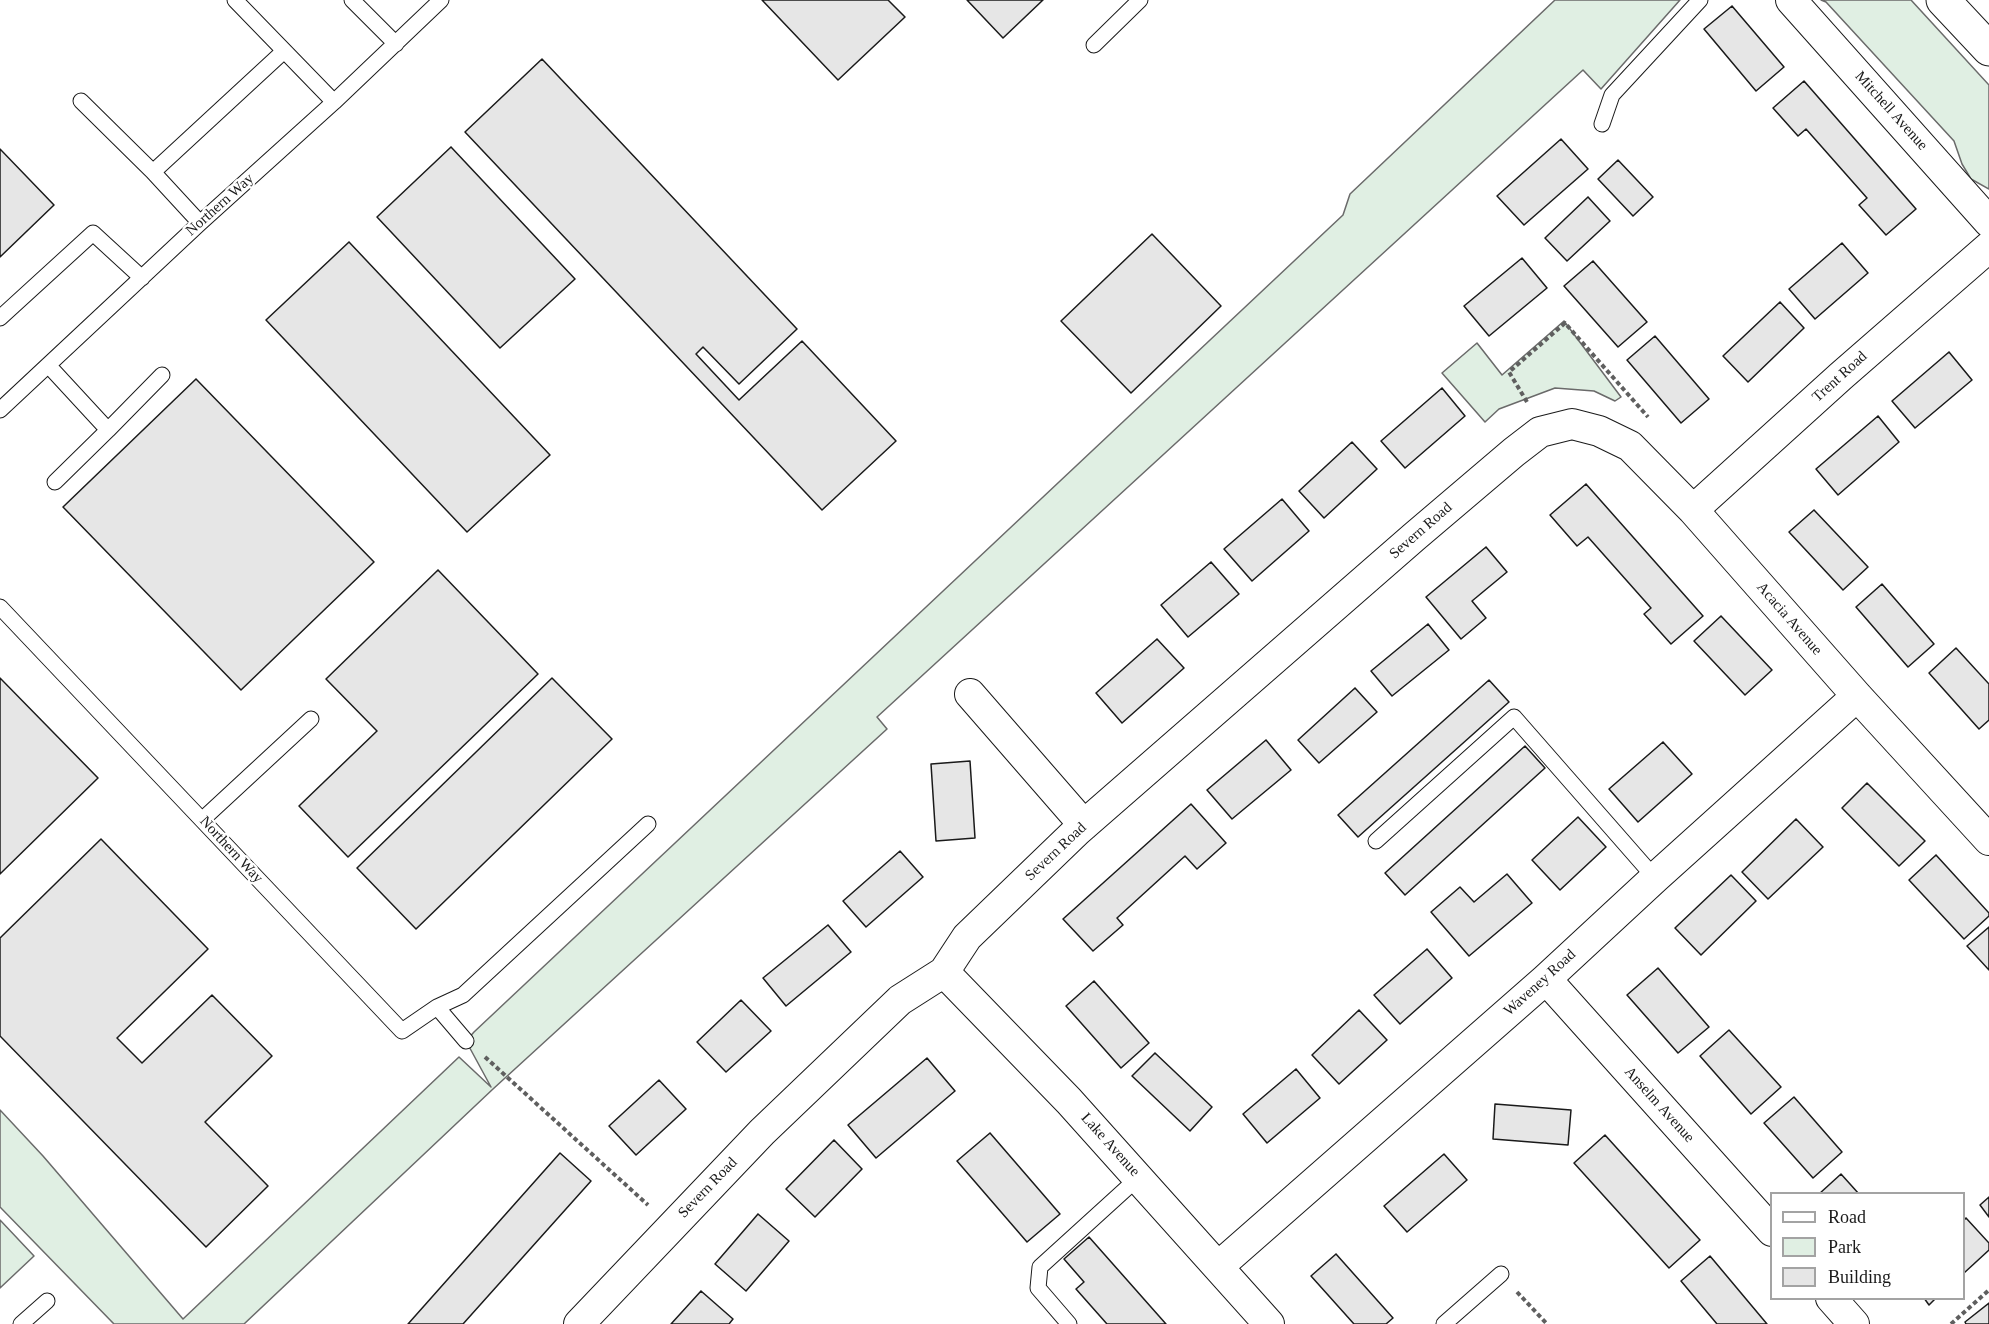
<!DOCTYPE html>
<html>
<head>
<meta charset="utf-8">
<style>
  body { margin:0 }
  #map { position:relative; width:1989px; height:1324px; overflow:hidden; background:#fff; font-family:Georgia,serif }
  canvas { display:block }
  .legend { position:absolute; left:1770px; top:1192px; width:195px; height:108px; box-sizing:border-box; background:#fff; border:2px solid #a3a3a3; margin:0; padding:8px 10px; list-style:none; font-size:18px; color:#1a1a1a }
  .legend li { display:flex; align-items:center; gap:12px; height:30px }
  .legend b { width:30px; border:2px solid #a3a3a3 }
</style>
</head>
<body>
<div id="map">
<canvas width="1989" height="1324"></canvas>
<ul class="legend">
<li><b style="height:8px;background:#fff"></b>Road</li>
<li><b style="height:16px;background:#e0efe3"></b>Park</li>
<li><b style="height:16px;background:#e6e6e6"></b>Building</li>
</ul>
</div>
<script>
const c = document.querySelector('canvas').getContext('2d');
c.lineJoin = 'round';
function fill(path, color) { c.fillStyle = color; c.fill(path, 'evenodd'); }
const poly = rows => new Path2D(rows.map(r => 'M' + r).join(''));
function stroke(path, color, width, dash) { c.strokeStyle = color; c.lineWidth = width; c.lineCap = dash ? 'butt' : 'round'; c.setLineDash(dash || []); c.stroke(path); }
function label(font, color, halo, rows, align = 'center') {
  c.font = font + ' Georgia,serif'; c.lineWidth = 4.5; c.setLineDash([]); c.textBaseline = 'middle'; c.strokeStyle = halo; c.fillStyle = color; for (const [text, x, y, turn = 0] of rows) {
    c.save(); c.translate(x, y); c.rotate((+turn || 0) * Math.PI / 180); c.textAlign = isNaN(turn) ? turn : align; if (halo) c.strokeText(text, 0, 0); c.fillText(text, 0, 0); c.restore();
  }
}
const green = poly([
  [1555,0,1680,0,1601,89,1583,70,877,717,887,729,493,1089,244,1324,114,1324,0,1207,0,1110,43,1156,183,1319,459,1057,491,1087,466,1041,474,1032,1343,215,1350,194,1555,0],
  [1821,0,1911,0,1989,85,1989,189,1971,179,1962,164,1954,141,1826,2,1821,0],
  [1564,321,1621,397,1615,401,1594,391,1555,388,1499,409,1485,422,1442,373,1477,343,1502,375,1564,321],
  [0,1220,34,1256,0,1288,0,1220]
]);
const building = poly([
  [762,0,888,0,905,17,838,80,762,0],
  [967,0,1043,0,1003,38,967,0],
  [1732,6,1784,67,1756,91,1704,29,1732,6],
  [542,59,797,329,739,384,703,347,696,354,739,400,802,341,896,441,822,510,465,132,542,59],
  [1804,81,1916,209,1886,235,1859,205,1867,198,1806,129,1798,136,1773,108,1804,81],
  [1561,139,1588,169,1524,225,1497,196,1561,139],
  [451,147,575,279,500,348,377,217,451,147],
  [0,149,54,205,0,257,0,149],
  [1618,160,1653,197,1633,216,1598,179,1618,160],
  [1588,197,1610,221,1567,261,1545,238,1588,197],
  [1152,234,1221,306,1131,393,1061,321,1152,234],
  [349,242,550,455,467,532,266,320,349,242],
  [1842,243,1868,273,1815,319,1789,289,1842,243],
  [1522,258,1547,288,1489,336,1464,306,1522,258],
  [1593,261,1647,322,1618,347,1564,286,1593,261],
  [1780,302,1804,328,1748,382,1723,356,1780,302],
  [1655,336,1709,399,1681,423,1627,360,1655,336],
  [1949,352,1972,380,1915,428,1892,401,1949,352],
  [196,379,374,562,241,690,63,507,196,379],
  [1442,388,1465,416,1405,468,1381,441,1442,388],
  [1878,416,1899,442,1838,495,1816,469,1878,416],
  [1352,442,1377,469,1324,518,1299,491,1352,442],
  [1586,484,1703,616,1671,644,1644,614,1651,608,1588,537,1577,546,1550,515,1586,484],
  [1282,499,1309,531,1252,581,1224,549,1282,499],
  [1814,510,1868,567,1843,590,1789,532,1814,510],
  [1486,547,1507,572,1472,601,1486,618,1461,639,1426,597,1486,547],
  [1211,562,1239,594,1188,637,1161,605,1211,562],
  [438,570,538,674,348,857,299,806,377,731,326,679,438,570],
  [1882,584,1934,644,1908,667,1856,607,1882,584],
  [1721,616,1772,670,1745,695,1694,641,1721,616],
  [1428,624,1449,650,1392,696,1371,671,1428,624],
  [1157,639,1184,668,1122,723,1096,693,1157,639],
  [1956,648,1989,684,1989,720,1979,729,1929,673,1956,648],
  [0,678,98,778,0,874,0,678],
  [552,678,612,739,416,929,357,868,552,678],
  [1489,680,1509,702,1358,837,1338,815,1489,680],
  [1355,688,1377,712,1319,763,1298,740,1355,688],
  [1266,740,1291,770,1232,819,1207,790,1266,740],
  [1663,742,1692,774,1638,822,1609,789,1663,742],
  [1525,746,1545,768,1405,895,1385,873,1525,746],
  [970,761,975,838,936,841,931,764,970,761],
  [1867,783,1925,841,1899,866,1842,808,1867,783],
  [1191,804,1226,843,1197,869,1185,856,1117,918,1123,925,1093,951,1063,919,1191,804],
  [1578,817,1606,847,1560,890,1532,860,1578,817],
  [1796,819,1823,847,1768,899,1742,872,1796,819],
  [101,839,208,949,117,1038,142,1063,212,995,272,1056,205,1122,268,1186,206,1247,0,1036,0,938,101,839],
  [900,851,923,877,866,927,843,901,900,851],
  [1936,855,1989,913,1989,916,1964,939,1909,880,1936,855],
  [1507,874,1532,903,1469,956,1431,912,1460,887,1474,902,1507,874],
  [1731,875,1756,901,1701,955,1675,928,1731,875],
  [828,925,851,952,786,1006,763,978,828,925],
  [1989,927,1989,970,1967,946,1989,927],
  [1427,949,1452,978,1400,1024,1374,995,1427,949],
  [1658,968,1709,1027,1678,1053,1627,995,1658,968],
  [1094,981,1149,1043,1121,1068,1066,1006,1094,981],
  [741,1000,771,1031,726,1072,697,1042,741,1000],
  [1359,1010,1387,1040,1339,1084,1312,1055,1359,1010],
  [1729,1030,1781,1087,1751,1114,1700,1056,1729,1030],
  [1155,1053,1212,1107,1190,1131,1132,1076,1155,1053],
  [927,1058,955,1091,876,1158,848,1125,927,1058],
  [1296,1069,1320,1098,1267,1143,1243,1114,1296,1069],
  [659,1080,686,1109,636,1155,609,1126,659,1080],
  [1794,1097,1842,1152,1813,1178,1764,1123,1794,1097],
  [1495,1104,1571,1110,1568,1145,1493,1139,1495,1104],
  [990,1133,1060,1214,1027,1242,957,1161,990,1133],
  [1605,1135,1700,1240,1669,1268,1574,1163,1605,1135],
  [834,1140,862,1169,815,1217,786,1189,834,1140],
  [560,1153,591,1181,463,1324,408,1324,560,1153],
  [1444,1154,1467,1180,1407,1232,1384,1206,1444,1154],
  [1841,1174,1859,1194,1819,1194,1841,1174],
  [1989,1197,1989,1217,1980,1205,1989,1197],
  [758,1214,789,1241,746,1291,715,1264,758,1214],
  [1966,1218,1989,1243,1989,1250,1964,1273,1964,1220,1966,1218],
  [1089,1237,1166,1324,1107,1324,1076,1289,1084,1282,1064,1259,1089,1237],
  [1336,1254,1393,1318,1386,1324,1354,1324,1311,1276,1336,1254],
  [1710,1256,1767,1324,1717,1324,1681,1281,1710,1256],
  [701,1291,733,1319,729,1324,671,1324,701,1291],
  [1924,1298,1936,1298,1929,1305,1924,1298],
  [1989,1303,1989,1324,1966,1324,1965,1322,1989,1303]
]);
const path = poly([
  [1527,402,1509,372,1565,323,1648,417],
  [485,1057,648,1205],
  [1517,1292,1547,1324],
  [1951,1324,1989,1290]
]);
const lane = poly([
  [235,0,334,102],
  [352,0,396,44],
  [1094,45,1140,0],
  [81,101,153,172,200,223],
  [1602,124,1612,95,1700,0],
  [153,172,284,51],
  [0,318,93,233,142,278],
  [48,365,108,430,55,482],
  [0,410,200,223,334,102,441,0],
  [108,430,162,375],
  [0,607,402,1031,437,1007,466,1041],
  [203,819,311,719],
  [1376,841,1514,717,1655,878],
  [437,1007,463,995,648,824],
  [21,1324,47,1301],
  [1069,1324,1038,1288,1040,1267,1139,1177],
  [1444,1324,1501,1274]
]);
const street = poly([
  [1791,0,1989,222],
  [1693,510,1841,376,1989,247],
  [970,694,1084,825],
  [944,972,1069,1101,1269,1324],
  [1546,979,1772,1231],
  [1219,1266,1546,979,1655,878,1857,696],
  [1831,1298,1854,1324],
  [579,1324,762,1132,900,1000,944,972,967,937,1077,831,1414,537,1514,452,1540,432,1572,424,1599,431,1630,446,1693,510,1857,696,1989,840]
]);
const primary = poly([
  [1943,0,1989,49]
]);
const streetNames = [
  ["Mitchell Avenue",1891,111,48],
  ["Northern Way",220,205,-42],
  ["Trent Road",1840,377,-42],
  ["Severn Road",1421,531,-41],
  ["Acacia Avenue",1789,619,49],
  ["Northern Way",231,850,47],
  ["Severn Road",1056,852,-43],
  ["Waveney Road",1540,983,-42],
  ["Anselm Avenue",1659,1105,48],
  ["Lake Avenue",1110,1145,48],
  ["Severn Road",708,1188,-46]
];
fill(green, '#e0efe3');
stroke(green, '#6a6a6a', 1.5);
fill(building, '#e6e6e6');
stroke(building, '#1a1a1a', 1.5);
stroke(lane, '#1a1a1a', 17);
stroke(street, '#1a1a1a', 32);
stroke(primary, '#1a1a1a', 35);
stroke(path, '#5f5f5f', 4, [4.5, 3]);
stroke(lane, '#fff', 15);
stroke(street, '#fff', 30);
stroke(primary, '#fff', 33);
label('15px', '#1a1a1a', '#fff', streetNames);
</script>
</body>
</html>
